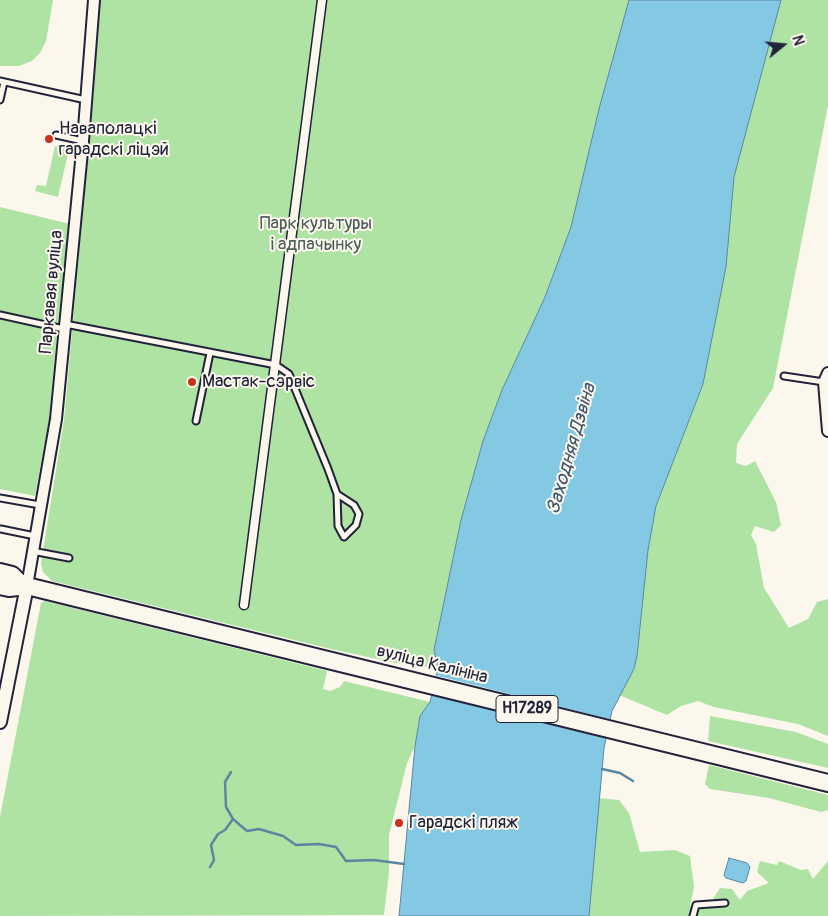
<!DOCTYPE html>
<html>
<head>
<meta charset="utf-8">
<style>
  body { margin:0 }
  #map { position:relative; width:828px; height:916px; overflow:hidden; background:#fbf7ec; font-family:Pangolin,sans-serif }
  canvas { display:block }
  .north { position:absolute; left:758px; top:20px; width:50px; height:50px; -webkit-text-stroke:4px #fbf7ec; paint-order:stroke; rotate:73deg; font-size:14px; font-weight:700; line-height:20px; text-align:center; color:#22223b }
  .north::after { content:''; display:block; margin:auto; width:18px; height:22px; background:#22223b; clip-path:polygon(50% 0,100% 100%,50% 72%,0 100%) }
</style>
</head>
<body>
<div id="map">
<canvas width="828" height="916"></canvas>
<div class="north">N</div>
</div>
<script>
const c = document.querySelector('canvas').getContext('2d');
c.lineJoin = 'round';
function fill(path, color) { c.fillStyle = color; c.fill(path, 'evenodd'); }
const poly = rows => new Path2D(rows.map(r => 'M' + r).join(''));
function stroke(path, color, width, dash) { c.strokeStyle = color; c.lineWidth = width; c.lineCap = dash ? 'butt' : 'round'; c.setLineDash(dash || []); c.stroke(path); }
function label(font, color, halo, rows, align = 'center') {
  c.font = font + ' Pangolin,sans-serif'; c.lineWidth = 4; c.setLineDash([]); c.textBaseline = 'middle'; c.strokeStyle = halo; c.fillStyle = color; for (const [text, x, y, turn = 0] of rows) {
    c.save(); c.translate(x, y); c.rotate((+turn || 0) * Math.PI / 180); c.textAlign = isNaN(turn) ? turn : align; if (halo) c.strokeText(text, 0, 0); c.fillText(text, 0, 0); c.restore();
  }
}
const green = poly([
  [0,0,53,0,46,41,40,53,32,61,19,66,0,66],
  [100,0,629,0,599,109,571,227,545,297,502,390,483,441,461,520,434,650,438,668,396,663,331,649,52,581,43,572,41,563,64,420,93,101],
  [781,0,828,0,828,105,773,388,737,444,736,463,746,466,755,461,776,502,781,525,774,532,755,526,751,535,756,544,764,588,789,628,808,619,817,602,828,599,828,736,798,724,714,707,698,701,681,706,667,715,619,695,634,669,637,656,648,550,656,506,703,384,713,329,734,177],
  [55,146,69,149,58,197,35,191,37,185,46,186],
  [0,207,70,224,58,321,49,420,35,496,0,489],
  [45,601,327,671,323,689,330,691,340,687,344,681,430,702,420,716,415,746,407,763,389,835,389,872,384,915,0,916,0,817,41,603],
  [710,716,796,732,828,744,828,768,708,741],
  [709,765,828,795,828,810,821,812,769,798,710,789,705,784],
  [598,798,619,800,629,813,640,852,675,850,690,856,694,887,690,906,694,908,696,901,713,899,720,888,732,889,740,900,747,891,769,883,757,872,760,861,777,865,779,861,801,870,808,869,813,879,828,861,828,916,589,916]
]);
const water = poly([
  [629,0,781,0,734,177,726,267,703,384,656,506,648,550,637,656,634,669,612,711,604,748,589,916,399,916,415,746,420,716,430,702,438,668,434,650,461,520,483,441,502,390,545,297,571,227,599,109,629,0],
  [729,858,747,863,750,867,746,881,743,883,726,878,724,875,729,858]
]);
const pier = poly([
  [434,675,613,720,609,739,430,695]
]);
const stream = poly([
  [602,769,620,773,633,781],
  [231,772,225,782,226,807,233,819,247,831,259,829,283,836,296,845,319,844,336,847,346,861,374,860,404,864],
  [210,867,214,860,211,845,218,834,225,830,233,819]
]);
const service = poly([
  [0,81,86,100],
  [0,100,4,82],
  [56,135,83,141],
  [0,315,64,329],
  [65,324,276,365,289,374,328,469,337,494,338,526,344,537,356,525,359,514,354,505,337,494],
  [784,376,824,382],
  [196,421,210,353],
  [0,498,40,505],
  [1,529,35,536],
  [32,551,69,558],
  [693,916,696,905,725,903]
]);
const pedestrian = poly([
  [244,605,322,0]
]);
const minor = poly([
  [828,373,824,382,828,431],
  [27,586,56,419,83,141,94,0]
]);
const tertiary = poly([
  [0,722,27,586]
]);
const primary = poly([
  [0,572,12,575,18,581,27,586,828,783],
  [0,586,9,588,27,586]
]);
const markers = [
  [49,139,5,"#c8321e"],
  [192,382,5,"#c8321e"],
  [399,823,5,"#c8321e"]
];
const shields = [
  [527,709,62]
];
const shieldNames = [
  ["Н17289",527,709]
];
const poiNames = [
  ["Наваполацкі",59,129],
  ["гарадскі ліцэй",59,150],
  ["Мастак-сэрвіс",202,382],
  ["Гарадскі пляж",409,823]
];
const parkNames = [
  ["Парк культуры",316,224],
  ["і адпачынку",316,245]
];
const streetNames = [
  ["Паркавая вуліца",52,292,-85],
  ["вуліца Калініна",432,665,14]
];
const waterNames = [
  ["Заходняя Дзвіна",572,449,-74]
];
fill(green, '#aee3a4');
fill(water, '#83c9e4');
stroke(water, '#5c86a0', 1);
fill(pier, '#fbf7ec');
stroke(stream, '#5c86a0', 2.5);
stroke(service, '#22223b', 9);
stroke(pedestrian, '#22223b', 11);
stroke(minor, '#22223b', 14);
stroke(tertiary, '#22223b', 16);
stroke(primary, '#22223b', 20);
stroke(service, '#fbf7ec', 5);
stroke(pedestrian, '#fbf7ec', 8);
stroke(minor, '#fbf7ec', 10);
stroke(tertiary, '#fbf7ec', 12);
stroke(primary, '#fbf7ec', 16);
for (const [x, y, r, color] of markers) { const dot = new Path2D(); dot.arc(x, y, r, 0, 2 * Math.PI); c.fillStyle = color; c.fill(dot); stroke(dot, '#fbf7ec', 2); }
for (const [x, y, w] of shields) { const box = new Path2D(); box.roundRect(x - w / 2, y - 13.5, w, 27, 4); c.fillStyle = '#fbf7ec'; c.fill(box); stroke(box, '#22223b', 1); }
label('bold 16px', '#22223b', null, shieldNames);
label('18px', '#22223b', '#fbf7ec', poiNames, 'left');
label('18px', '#4c5c5a', '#fbf7ec', parkNames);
label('18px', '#22223b', '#fbf7ec', streetNames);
label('italic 19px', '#3f546e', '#fbf7ec', waterNames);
</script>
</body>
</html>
